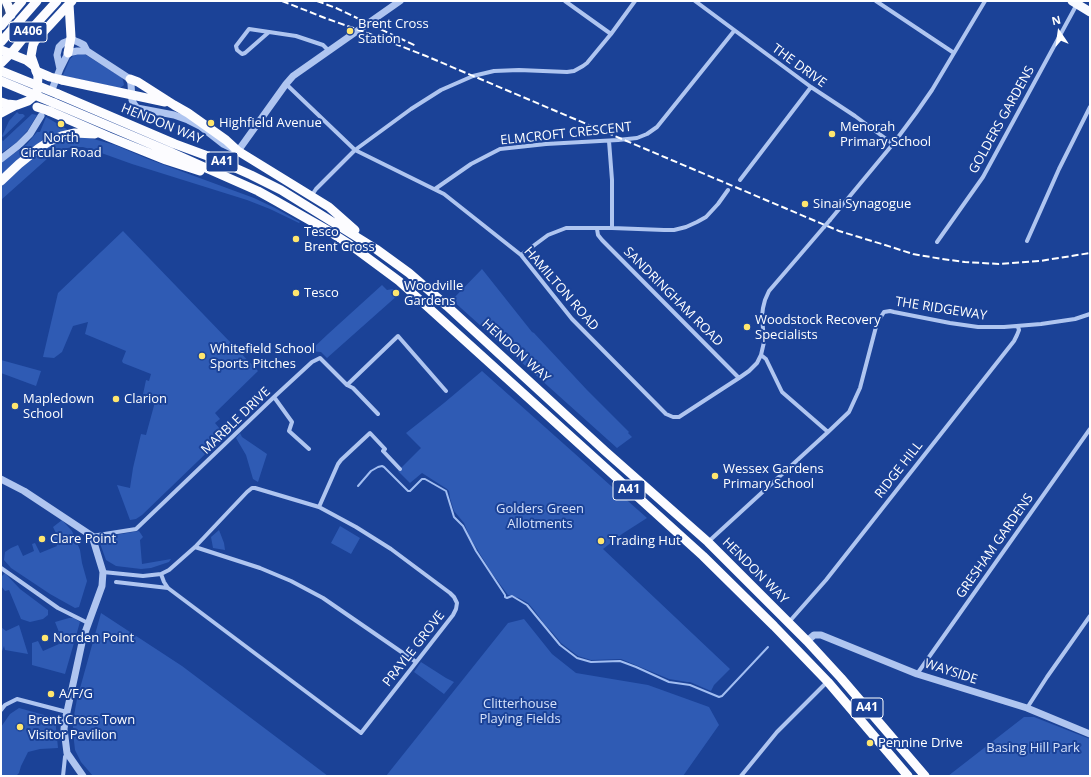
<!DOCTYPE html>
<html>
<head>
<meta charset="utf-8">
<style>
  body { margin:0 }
  #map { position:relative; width:1091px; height:777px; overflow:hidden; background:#1b4297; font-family:"Open Sans",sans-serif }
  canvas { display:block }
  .frame { position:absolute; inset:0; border:2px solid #fff; pointer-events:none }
  .north { position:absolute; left:1039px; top:12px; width:40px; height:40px; -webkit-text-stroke:3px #1b4297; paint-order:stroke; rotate:347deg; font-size:11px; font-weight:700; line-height:16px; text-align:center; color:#fff }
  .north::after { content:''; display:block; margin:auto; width:14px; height:18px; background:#fff; clip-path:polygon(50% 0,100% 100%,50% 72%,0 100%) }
</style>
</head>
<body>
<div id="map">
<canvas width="1091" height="777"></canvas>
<div class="frame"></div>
<div class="north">N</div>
</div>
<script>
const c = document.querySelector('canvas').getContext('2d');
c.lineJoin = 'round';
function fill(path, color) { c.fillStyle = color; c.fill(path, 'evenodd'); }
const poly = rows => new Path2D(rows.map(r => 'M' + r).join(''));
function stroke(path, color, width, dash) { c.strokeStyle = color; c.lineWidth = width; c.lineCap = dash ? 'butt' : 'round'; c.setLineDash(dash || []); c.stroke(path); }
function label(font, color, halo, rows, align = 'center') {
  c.font = font + ' "Open Sans",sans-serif'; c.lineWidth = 4; c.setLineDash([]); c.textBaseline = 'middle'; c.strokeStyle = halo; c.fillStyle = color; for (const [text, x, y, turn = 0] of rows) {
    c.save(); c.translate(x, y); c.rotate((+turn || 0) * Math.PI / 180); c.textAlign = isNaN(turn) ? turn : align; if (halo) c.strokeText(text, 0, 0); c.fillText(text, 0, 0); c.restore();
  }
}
const green = poly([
  [80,53,86,55,121,77,123,80,124,85,120,88,64,76,63,75,70,59,73,56],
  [17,112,19,114,23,114,25,116,3,137,2,136,9,121],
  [32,114,37,115,28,130,16,143,1,153,1,139,3,141],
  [46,117,70,131,1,178,1,163,27,144,37,132,40,132],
  [73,136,90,138,115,145,148,159,254,198,275,208,300,222,299,223,270,209,247,200,132,164,93,150,83,147,73,147,57,150,1,200,1,184,43,148],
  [123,231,258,371,215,413,220,419,215,423,225,435,142,515,136,519,130,520,117,485,130,488,133,468,141,434,146,435,155,402,142,399,146,380,149,381,151,374,123,363,122,361,126,351,85,334,88,322,73,326,62,352,54,358,43,357,58,293],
  [482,269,532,332,534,333,587,390,629,432,628,433,632,437,617,448,452,300],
  [382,285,387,290,393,289,398,295,327,358,321,352,310,351,328,334],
  [1,360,41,371,36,386,1,373],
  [482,371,647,518,622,534,603,549,730,669,714,685,711,691,690,682,687,682,669,679,621,659,591,660,578,656,561,643,552,632,545,625,534,610,528,603,519,598,508,595,491,572,477,549,470,538,464,523,454,511,450,498,449,491,447,489,422,473,410,483,398,471,421,448,406,433,444,403],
  [240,433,242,437,267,454,258,482,253,479,246,455,236,438],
  [62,520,72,531,80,550,82,563,87,581,79,607,75,608,50,594,11,568,4,560,5,552,11,548,18,545,23,556,34,551,32,544,35,543,40,553,57,546,52,535,56,533,53,527],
  [340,526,360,538,351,554,331,543],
  [219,530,224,543,225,550,213,548,211,537],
  [139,531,143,537,140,540,142,564,171,559,169,562,151,568,141,569,116,566,106,560,98,538],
  [5,573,20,589,48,610,48,615,43,619,30,622,21,619,9,590,5,591,1,586,1,577],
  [101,613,182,666,328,776,93,776,81,762,75,750,73,732,73,721,77,699],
  [69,618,74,618,80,622,65,674,32,665,32,643,38,641,43,651,59,644,55,634,59,632,55,622],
  [524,619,552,654,576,673,648,685,709,707,719,725,683,776,386,776,508,623],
  [19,625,28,654,5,650,4,646,1,654,1,627,6,631],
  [421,662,446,678,454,682,444,694,414,672],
  [19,708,55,718,58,748,40,749,28,752,21,766,19,773,16,776,1,776,1,727,10,714],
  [1024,717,1034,717,1090,739,1090,776,948,776]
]);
const stream = poly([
  [358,486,371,471,378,467,382,466,384,467,408,491,410,491,422,479,425,479,446,491,454,517,463,526,476,551,505,595,505,597,507,598,512,596,527,605,560,645,577,658,591,662,620,661,636,667,669,682,690,685,719,697,722,696,768,647]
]);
const river = poly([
  [1,13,10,1]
]);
const minor = poly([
  [565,1,611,34],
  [695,1,811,87,855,116,893,144],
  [876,1,954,53],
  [269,32,245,53,242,54,237,50,236,46,249,29,296,36,323,45,329,51],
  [286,84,355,150,444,194,521,255,572,319,666,414,673,417,679,417,739,378,749,371,757,363,761,355,764,342,762,316,763,308,765,300,769,291,824,227],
  [609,141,612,180,612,228],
  [740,180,811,87],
  [435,189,471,164,500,149,546,144,618,140,637,138,647,134,657,127,734,31],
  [312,195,316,189,355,150,411,109,441,90,473,76,494,71,519,70,567,72,574,71,583,66,587,63,611,34,635,1],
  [830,220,893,144,916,113,932,90,985,1],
  [597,229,598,235,602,240,739,378],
  [1027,241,1059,169,1090,107],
  [937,242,983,177,1077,4],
  [521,255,548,235,566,228,612,228,664,230,674,230,686,227,697,222,706,217,718,204,728,190],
  [761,355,766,359,782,392,828,432],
  [347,385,353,388,378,414],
  [274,397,292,422,289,431,309,449],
  [319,507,338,464,341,460,370,433,385,449,383,451,400,469],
  [92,536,136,529,274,397,312,362,320,358,347,385,398,336,446,391],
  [708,542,828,432,849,412,860,388,877,323,884,312,890,311,894,312,950,323,978,327,1004,327,1041,324,1075,319,1090,314],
  [195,547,260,568,291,581,323,598,416,662],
  [1,568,58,608,88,623],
  [103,572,143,576,161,574,169,570,195,547,247,492,252,488,255,488,319,507,356,527,391,549,450,593,454,597,457,603,456,609,453,615,361,733,168,588,164,582,161,574],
  [116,582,168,588],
  [789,622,826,580,1014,341,1017,335,1019,330,1018,327],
  [917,674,1090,429],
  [1027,708,1047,677,1090,616],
  [1,710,5,705,17,699,67,712],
  [63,776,65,757,67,753],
  [741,776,777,732,827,682]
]);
const tertiary = poly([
  [60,69,57,55,59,47,63,43,68,41,73,40,78,42,84,45,87,51,130,79,131,84,132,100,134,104,137,108,174,115,188,120,200,126,223,144,238,151,286,84,293,76,400,1],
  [53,87,60,69,68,53,77,51,87,51],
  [1,159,19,145,30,134,41,116],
  [1,479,24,491,92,536,103,572,102,586,83,638,65,721,64,729,67,753,83,776],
  [807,641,814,635,821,635,917,674,1027,708,1090,734]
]);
const primary = poly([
  [1072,1,1090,12]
]);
const trunk = poly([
  [6,1,9,8,11,15],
  [1,26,22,1],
  [1,42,37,1],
  [68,53,71,37,69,4],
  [1,63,13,51,25,36,57,1],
  [130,79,138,82,174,105,188,113,226,140,238,151,329,207,355,230],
  [62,80,165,102],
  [58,94,175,144,213,158,251,175,281,190,376,249,409,273,447,306,605,451,708,542,807,641,841,678,925,776],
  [1,102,7,104,17,105,28,101,33,97,37,92,38,76,31,56,33,45,35,41,72,1],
  [54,103,170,152,258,191,276,201,327,230,349,244,399,281,703,556,774,626,828,682,908,776],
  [49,111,109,137,166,160,200,171],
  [1,113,16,105],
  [1,181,19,164,39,148,50,141,62,136,75,133,95,134]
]);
const rail = poly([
  [282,1,325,18,370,34,426,56,839,231,885,245,913,254,942,259,965,262,999,264,1040,261,1090,253],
  [317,1,336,8,416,46]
]);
const minorBridge = poly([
  [824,227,830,220]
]);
const trunkBridge = poly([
  [1,50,26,60,34,66],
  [1,71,58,94],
  [36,71,50,77,62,80],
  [1,81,54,103],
  [37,107,49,111]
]);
const markers = [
  [350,31,4,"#ffe66e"],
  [211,123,4,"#ffe66e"],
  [61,124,4,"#ffe66e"],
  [832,134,4,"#ffe66e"],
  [805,204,4,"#ffe66e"],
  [296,239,4,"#ffe66e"],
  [296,293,4,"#ffe66e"],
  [396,293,4,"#ffe66e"],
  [747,327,4,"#ffe66e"],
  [202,356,4,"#ffe66e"],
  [116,399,4,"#ffe66e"],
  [15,406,4,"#ffe66e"],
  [715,476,4,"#ffe66e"],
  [42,539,4,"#ffe66e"],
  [601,541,4,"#ffe66e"],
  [45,638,4,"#ffe66e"],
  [51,694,4,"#ffe66e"],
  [20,727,4,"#ffe66e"],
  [870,743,4,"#ffe66e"]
];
const shields = [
  [28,32,38],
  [222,162,32],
  [629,490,32],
  [867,708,32]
];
const shieldNames = [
  ["A406",28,32],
  ["A41",222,162],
  ["A41",629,490],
  ["A41",867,708]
];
const poiNames = [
  ["Brent Cross",358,24],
  ["Station",358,39],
  ["Highfield Avenue",219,123],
  ["Menorah",840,127],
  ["Primary School",840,142],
  ["North",61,138,"center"],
  ["Circular Road",61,153,"center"],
  ["Sinai Synagogue",813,204],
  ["Tesco",304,232],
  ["Brent Cross",304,247],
  ["Woodville",404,286],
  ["Gardens",404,301],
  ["Tesco",304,293],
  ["Woodstock Recovery",755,320],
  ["Specialists",755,335],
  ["Whitefield School",210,349],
  ["Sports Pitches",210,364],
  ["Mapledown",23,399],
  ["School",23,414],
  ["Clarion",124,399],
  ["Wessex Gardens",723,469],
  ["Primary School",723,484],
  ["Clare Point",50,539],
  ["Trading Hut",609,541],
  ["Norden Point",53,638],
  ["A/F/G",59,694],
  ["Brent Cross Town",28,720],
  ["Visitor Pavilion",28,735],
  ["Pennine Drive",878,743]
];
const streetNames = [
  ["THE DRIVE",799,66,36],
  ["GOLDERS GARDENS",1002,120,-61],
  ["HENDON WAY",162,124,22],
  ["ELMCROFT CRESCENT",566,134,-6],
  ["HAMILTON ROAD",561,289,49],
  ["SANDRINGHAM ROAD",673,297,45],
  ["THE RIDGEWAY",941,309,9],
  ["HENDON WAY",516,351,42],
  ["MARBLE DRIVE",236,421,-44],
  ["RIDGE HILL",899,470,-52],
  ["GRESHAM GARDENS",995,546,-55],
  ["HENDON WAY",755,571,45],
  ["PRAYLE GROVE",414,649,-52],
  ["WAYSIDE",951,672,18]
];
const parkNames = [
  ["Golders Green",540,509],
  ["Allotments",540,524],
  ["Clitterhouse",520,704],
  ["Playing Fields",520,719],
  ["Basing Hill Park",1033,748]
];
fill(green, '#2f5bb4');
stroke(stream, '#a2bef2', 2);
stroke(river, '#2a4786', 12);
stroke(minor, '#afc5f0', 4);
stroke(tertiary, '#afc5f0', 7);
stroke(primary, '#f8faff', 9);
stroke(trunk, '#fcfcff', 9);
stroke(rail, '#fff', 2, [7, 3]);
stroke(minorBridge, '#afc5f0', 4);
stroke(trunkBridge, '#fcfcff', 9);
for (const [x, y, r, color] of markers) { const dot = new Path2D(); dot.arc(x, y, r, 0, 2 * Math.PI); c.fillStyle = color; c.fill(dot); stroke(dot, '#1b4297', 1.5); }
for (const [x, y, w] of shields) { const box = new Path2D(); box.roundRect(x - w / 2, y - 10, w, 20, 3); c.fillStyle = '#1b4297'; c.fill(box); stroke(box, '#fff', 1); }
label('bold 12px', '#fff', null, shieldNames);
label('13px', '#fff', '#1b4297', poiNames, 'left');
label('13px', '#fff', '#1b4297', streetNames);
label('13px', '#d6e2fb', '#1b4297', parkNames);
</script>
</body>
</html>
